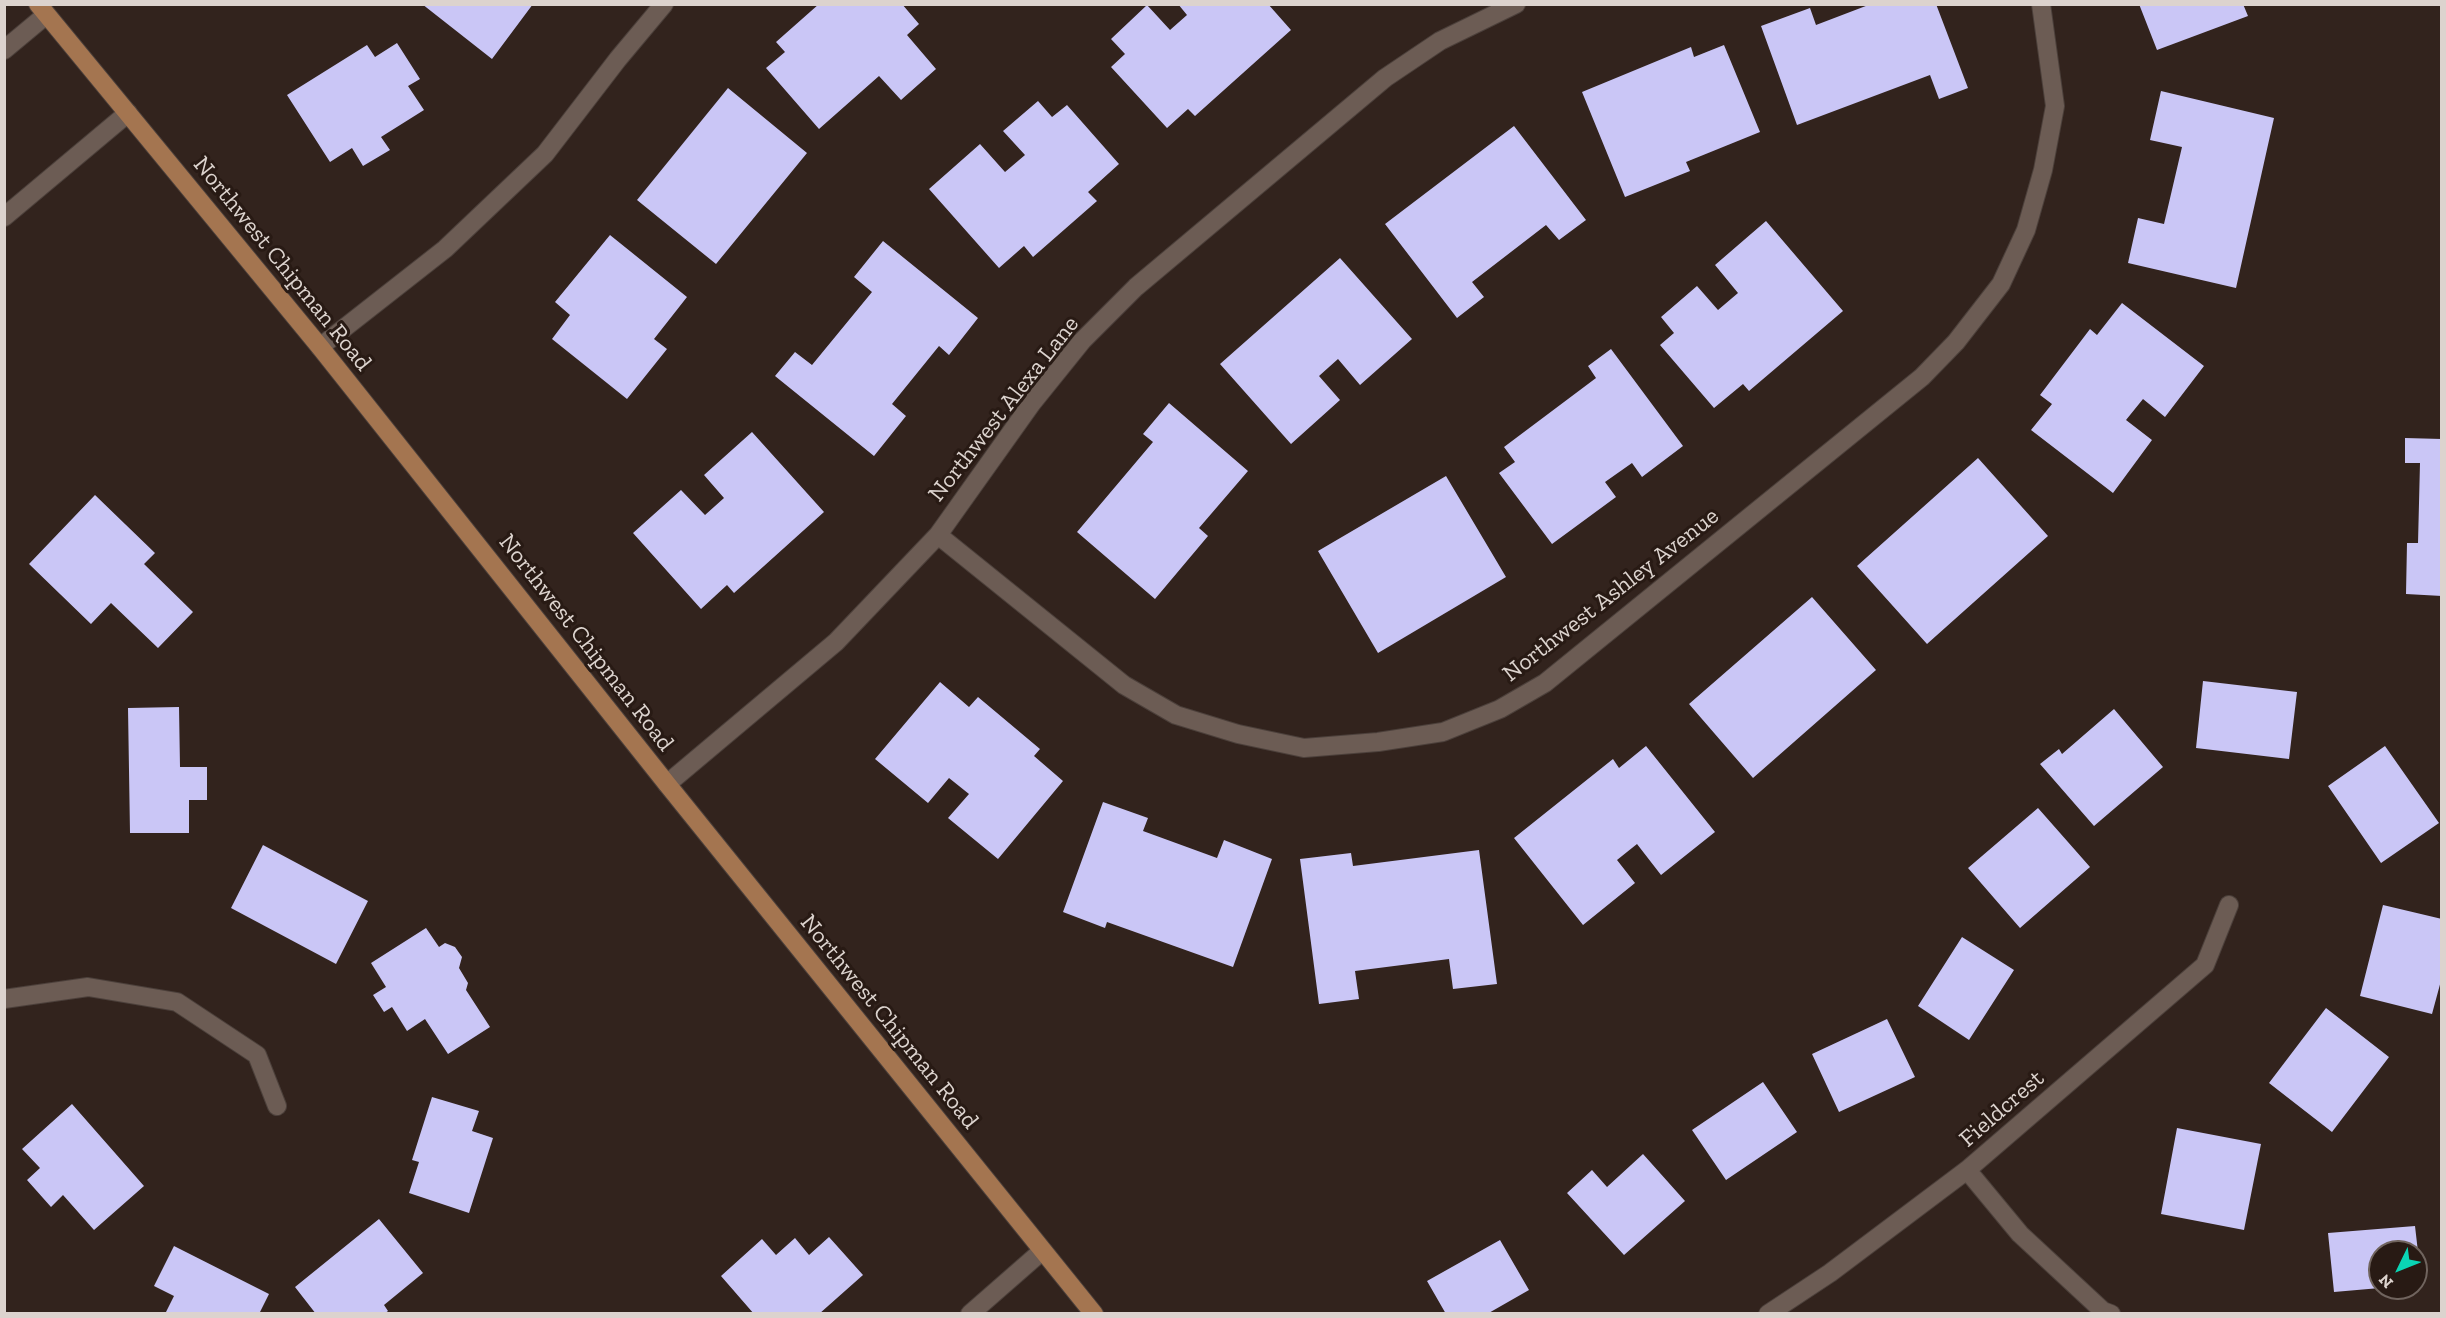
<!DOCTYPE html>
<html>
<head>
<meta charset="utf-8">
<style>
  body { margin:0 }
  #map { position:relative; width:2446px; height:1318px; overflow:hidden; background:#32231d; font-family:"Zilla Slab",serif }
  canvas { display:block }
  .frame { position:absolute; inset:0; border:6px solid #dcd3ce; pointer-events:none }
  .north { position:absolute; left:2368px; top:1240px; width:60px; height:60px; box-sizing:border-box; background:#281a14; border:2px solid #70645e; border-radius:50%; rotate:227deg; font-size:16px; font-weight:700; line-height:24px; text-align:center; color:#dcd3ce }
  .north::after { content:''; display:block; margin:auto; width:21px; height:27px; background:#0ad5b5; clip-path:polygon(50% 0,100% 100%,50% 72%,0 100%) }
</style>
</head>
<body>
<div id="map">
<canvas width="2446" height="1318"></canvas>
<div class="frame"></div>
<div class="north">N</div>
</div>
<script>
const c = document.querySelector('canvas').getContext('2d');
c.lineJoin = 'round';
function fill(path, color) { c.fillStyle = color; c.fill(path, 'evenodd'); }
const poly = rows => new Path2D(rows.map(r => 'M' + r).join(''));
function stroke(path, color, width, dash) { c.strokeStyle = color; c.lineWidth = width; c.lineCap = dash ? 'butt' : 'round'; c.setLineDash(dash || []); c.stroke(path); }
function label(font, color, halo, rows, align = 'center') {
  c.font = font + ' "Zilla Slab",serif'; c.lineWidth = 6; c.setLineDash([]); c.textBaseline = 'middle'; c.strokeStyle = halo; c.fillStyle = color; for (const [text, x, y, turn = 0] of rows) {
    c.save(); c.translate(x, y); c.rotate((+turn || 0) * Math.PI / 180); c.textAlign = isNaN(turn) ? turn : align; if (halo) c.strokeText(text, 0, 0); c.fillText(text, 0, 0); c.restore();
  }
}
const building = poly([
  [422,4,533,4,492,59],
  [819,4,902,4,919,24,907,35,936,69,901,100,879,76,819,129,766,68,785,52,776,42],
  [1178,4,1268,4,1291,30,1195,116,1188,109,1167,128,1111,67,1125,54,1111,39,1147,5,1170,30,1187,15],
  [1871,4,1936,4,1968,88,1939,99,1930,75,1797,125,1761,26,1810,8,1816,25],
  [2139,4,2243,4,2248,16,2157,50],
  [397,43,420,79,408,86,424,110,381,137,390,150,363,166,352,148,330,162,287,95,367,45,375,57],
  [1724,45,1760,132,1686,162,1690,171,1625,197,1582,92,1691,47,1694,57],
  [728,88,807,153,716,264,637,200],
  [2161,91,2274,118,2236,288,2128,263,2138,218,2164,224,2182,147,2150,140],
  [1038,101,1052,117,1067,105,1119,164,1088,192,1097,201,1033,257,1024,246,999,268,929,189,980,144,1005,172,1025,155,1003,131],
  [1514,126,1586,220,1559,240,1546,225,1472,282,1484,297,1457,318,1385,224],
  [1766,221,1843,311,1749,391,1743,384,1714,408,1660,345,1674,333,1661,317,1697,286,1718,310,1738,293,1715,265],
  [610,235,687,297,654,339,667,349,627,399,552,339,570,315,555,302],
  [883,241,978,318,949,355,939,346,892,404,906,416,874,456,775,376,795,352,812,365,872,292,854,277],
  [1340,258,1412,339,1360,385,1338,359,1319,376,1340,400,1291,444,1220,364],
  [2122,303,2204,366,2165,417,2143,399,2126,420,2152,440,2113,493,2031,430,2052,404,2040,395,2090,329,2097,335],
  [1611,349,1683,446,1642,477,1632,463,1605,482,1616,497,1552,544,1499,473,1515,462,1504,447,1596,378,1588,366],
  [1169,403,1248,471,1199,528,1208,536,1155,599,1077,532,1153,442,1143,434],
  [752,432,824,512,734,593,727,585,701,609,633,533,681,490,705,515,724,498,704,475],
  [2405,438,2442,439,2442,596,2406,594,2407,543,2418,543,2420,463,2405,463],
  [1978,458,2048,536,1927,644,1857,566],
  [1446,476,1506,577,1378,653,1318,551],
  [95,495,155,553,144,564,193,612,158,648,111,603,91,624,29,564],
  [1812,597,1876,670,1753,778,1689,704],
  [2203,681,2297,692,2289,759,2196,748],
  [940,682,969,707,978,697,1040,749,1034,756,1063,781,998,859,948,818,969,794,949,778,928,803,875,759],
  [179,707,180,767,207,767,207,800,189,800,189,833,130,833,128,708],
  [2114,709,2163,767,2094,826,2040,764,2059,749,2062,754],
  [1646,746,1715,832,1661,875,1637,844,1617,860,1635,883,1583,925,1514,838,1613,759,1619,768],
  [2385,746,2439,823,2381,863,2328,786],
  [1103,802,1148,818,1143,831,1217,858,1224,840,1272,859,1233,967,1107,922,1105,928,1063,912],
  [2038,808,2090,867,2020,928,1968,868],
  [263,845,368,901,336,964,231,908],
  [1479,850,1497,984,1453,989,1449,959,1355,971,1359,999,1319,1004,1300,859,1351,853,1353,866],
  [2383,905,2442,919,2442,977,2432,1014,2360,996],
  [426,928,439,947,445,943,455,947,462,957,459,968,468,983,466,990,490,1027,448,1054,425,1019,407,1031,392,1007,384,1012,373,995,386,987,371,963],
  [1962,937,2014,970,1969,1040,1918,1006],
  [2326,1008,2389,1057,2332,1132,2269,1083],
  [1887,1019,1915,1077,1839,1112,1812,1054],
  [1763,1082,1797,1132,1726,1180,1692,1130],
  [432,1097,479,1111,472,1131,493,1138,469,1213,409,1193,419,1162,412,1160],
  [72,1104,144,1186,94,1230,63,1195,51,1207,27,1180,40,1168,22,1149],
  [2177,1128,2261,1144,2244,1230,2161,1214],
  [1643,1154,1685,1201,1624,1255,1567,1193,1592,1170,1607,1187],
  [379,1219,423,1273,384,1305,388,1311,384,1314,316,1314,295,1287],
  [2415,1226,2418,1252,2380,1252,2380,1288,2334,1292,2328,1233],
  [829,1237,863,1275,819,1314,754,1314,721,1276,762,1239,776,1255,795,1238,809,1255],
  [1500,1240,1529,1290,1487,1314,1446,1314,1427,1281],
  [174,1246,269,1294,259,1314,165,1314,174,1296,154,1286],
  [2416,1253,2420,1285,2416,1285]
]);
const minor = poly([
  [4,50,46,15],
  [4,217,128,113],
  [320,347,445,249,545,154,618,59,664,4],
  [938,535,1124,685,1176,715,1238,734,1304,748,1378,742,1443,732,1500,709,1545,683,1922,377,1956,342,2001,284,2026,230,2043,170,2055,106,2041,4],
  [667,784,836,642,938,535,1032,403,1082,341,1136,287,1385,78,1440,41,1516,4],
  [4,999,88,987,177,1002,257,1055,277,1106],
  [1967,1170,2020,1234,2103,1311,2111,1314],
  [970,1314,1042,1251],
  [1768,1314,1830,1273,1967,1170,2205,965,2229,905]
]);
const major = poly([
  [38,4,320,347,667,784,1094,1314]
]);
const streetNames = [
  ["Northwest Chipman Road",282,264,51],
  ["Northwest Alexa Lane",1004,409,-52],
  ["Northwest Ashley Avenue",1611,595,-38],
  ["Northwest Chipman Road",586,643,52],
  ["Northwest Chipman Road",889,1022,51],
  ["Fieldcrest",2002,1109,-41]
];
fill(building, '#cac6f6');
stroke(minor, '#4c403b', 20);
stroke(major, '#4c403b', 20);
stroke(minor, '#6c5c54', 18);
stroke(major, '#a47550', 18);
label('24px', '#dcd3ce', '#281a14', streetNames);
</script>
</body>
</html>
